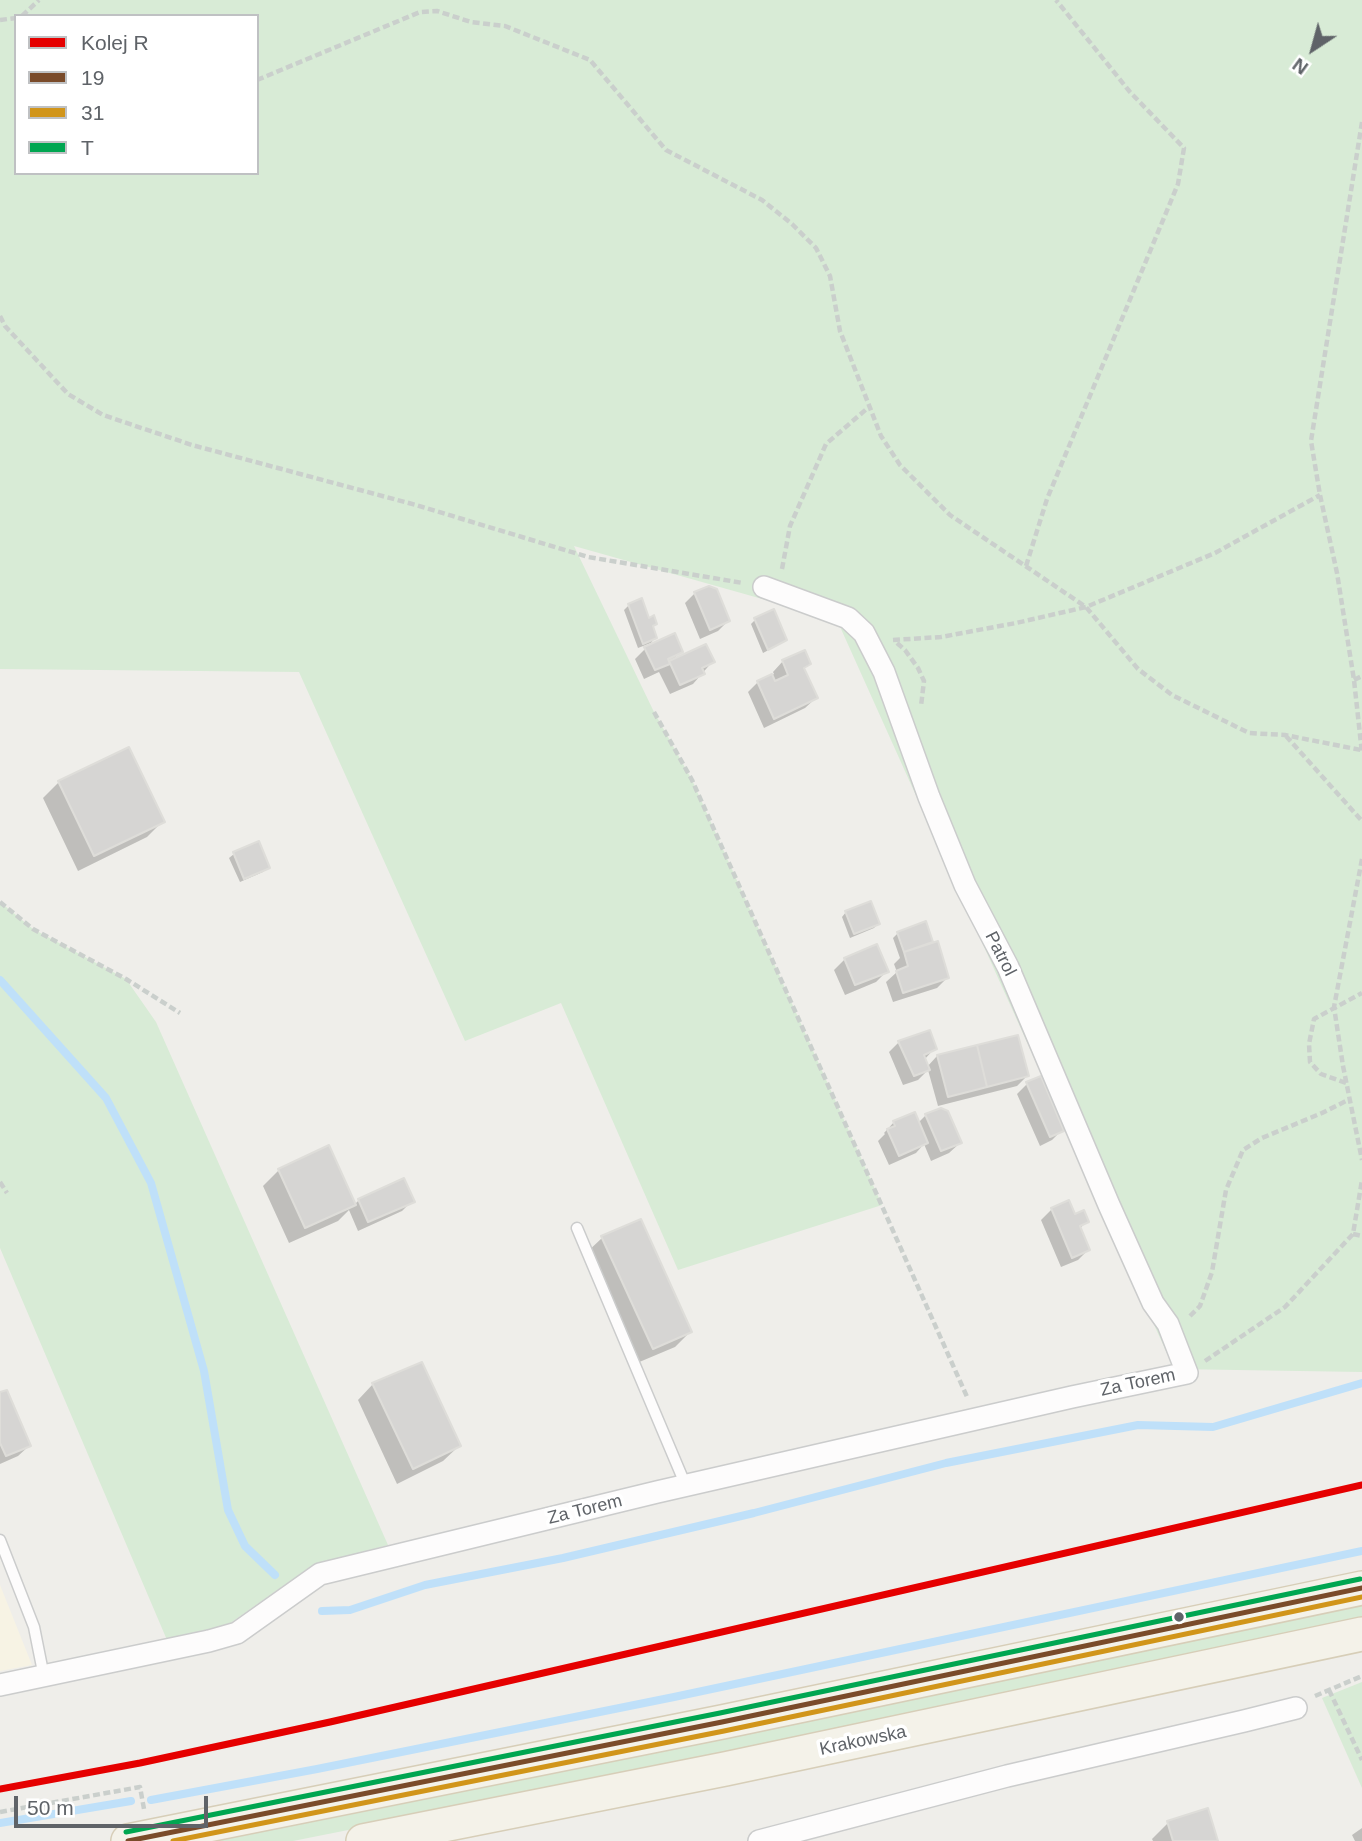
<!DOCTYPE html>
<html>
<head>
<meta charset="utf-8">
<style>
  body { margin:0 }
  #map { position:relative; width:1362px; height:1841px; overflow:hidden; background:#efeeea; font-family:Helvetica,sans-serif }
  canvas { display:block }
  .legend { position:absolute; left:14px; top:14px; width:245px; height:161px; box-sizing:border-box; background:#fff; border:2px solid #bfc1c3; margin:0; padding:9px 12px; list-style:none; font-size:21px; color:#5f6368 }
  .legend li { display:flex; align-items:center; gap:14px; height:35px }
  .legend b { width:35px; border:2px solid #bfc1c3 }
  .north { position:absolute; left:1278px; top:14px; width:70px; height:70px; -webkit-text-stroke:5px #fff; paint-order:stroke; rotate:216deg; font-size:19px; font-weight:700; line-height:28px; text-align:center; color:#5f6368 }
  .north::after { content:''; display:block; margin:auto; width:24px; height:32px; background:#5f6368; clip-path:polygon(50% 0,100% 100%,50% 72%,0 100%) }
  .scale { position:absolute; left:14px; top:1796px; width:194px; height:32px; box-sizing:border-box; border:4px solid #5f6368; border-top:0; padding-left:9px; font-size:21px; line-height:24px; white-space:nowrap; color:#5f6368; -webkit-text-stroke:5px #fff; paint-order:stroke }
</style>
</head>
<body>
<div id="map">
<canvas width="1362" height="1841"></canvas>
<ul class="legend">
<li><b style="height:9px;background:#e50000"></b>Kolej R</li>
<li><b style="height:9px;background:#7a4b2a"></b>19</li>
<li><b style="height:9px;background:#d1951a"></b>31</li>
<li><b style="height:9px;background:#00a651"></b>T</li>
</ul>
<div class="north">N</div>
<div class="scale">50 m</div>
</div>
<script>
const c = document.querySelector('canvas').getContext('2d');
c.lineJoin = 'round';
function fill(path, color) { c.fillStyle = color; c.fill(path, 'evenodd'); }
const poly = rows => new Path2D(rows.map(r => 'M' + r).join(''));
function stroke(path, color, width, dash) { c.strokeStyle = color; c.lineWidth = width; c.lineCap = dash ? 'butt' : 'round'; c.setLineDash(dash || []); c.stroke(path); }
function label(font, color, halo, rows, align = 'center') {
  c.font = font + ' Helvetica,sans-serif'; c.lineWidth = 7; c.setLineDash([]); c.textBaseline = 'middle'; c.strokeStyle = halo; c.fillStyle = color; for (const [text, x, y, turn = 0] of rows) {
    c.save(); c.translate(x, y); c.rotate((+turn || 0) * Math.PI / 180); c.textAlign = isNaN(turn) ? turn : align; if (halo) c.strokeText(text, 0, 0); c.fillText(text, 0, 0); c.restore();
  }
}
const commercial = poly([
  [0,1585,32,1665,0,1671]
]);
const green = poly([
  [0,0,1362,0,1362,1372,1174,1369,837,620,574,546,654,712,692,780,882,1205,678,1270,561,1003,465,1041,299,672,0,669],
  [16,16,257,16,257,173,16,173],
  [0,902,33,929,126,979,156,1022,388,1545,310,1567,229,1624,167,1640,0,1248],
  [1362,1602,1362,1618,599,1780,293,1841,201,1841],
  [1362,1682,1362,1788,1322,1698]
]);
const shadow = poly([
  [695,593,728,621,718,631,700,639,685,603],
  [629,605,651,627,655,638,651,643,638,648,624,610],
  [755,620,785,640,780,644,763,653,751,624],
  [646,648,681,651,671,662,713,661,693,684,670,694,659,672,644,679,635,659],
  [783,661,809,664,803,670,816,698,805,708,764,728,748,692,758,682,774,674,773,672],
  [128,749,163,821,147,837,78,871,43,798,59,782],
  [234,854,268,867,263,872,240,882,229,858],
  [846,912,878,924,874,928,850,938,842,917],
  [898,933,931,942,927,946,947,978,937,988,893,1002,886,982,897,972,894,964,900,958,893,938],
  [876,946,887,971,876,982,845,995,834,970,845,959],
  [899,1042,935,1048,924,1060,927,1067,937,1056,1027,1076,1017,1086,938,1106,928,1070,918,1080,903,1085,889,1052],
  [1027,1084,1062,1130,1052,1140,1040,1146,1017,1094],
  [926,1115,960,1143,949,1153,931,1161,924,1144,916,1153,889,1165,878,1141,885,1134,884,1133,894,1122,918,1123],
  [279,1170,354,1205,359,1200,412,1201,402,1211,358,1231,349,1210,338,1221,289,1243,263,1186],
  [1052,1209,1087,1222,1079,1229,1088,1250,1078,1260,1061,1267,1041,1220],
  [602,1238,690,1332,675,1347,637,1363,586,1253],
  [373,1384,459,1446,443,1461,397,1484,358,1400],
  [0,1394,29,1446,18,1456,0,1464],
  [1168,1823,1216,1841,1153,1841,1152,1839],
  [1362,1828,1362,1841,1355,1841,1352,1835]
]);
const stream = poly([
  [0,980,106,1098,151,1183,204,1371,228,1510,245,1546,275,1575],
  [322,1611,350,1610,425,1585,563,1558,754,1513,946,1463,1138,1425,1213,1427,1362,1383],
  [151,1800,317,1769,674,1697,1362,1551],
  [0,1823,131,1801]
]);
const building = poly([
  [709,586,717,589,730,621,710,630,694,592,709,586],
  [642,598,649,618,654,615,657,624,653,626,657,638,643,644,628,604,642,598],
  [774,609,787,640,768,650,754,618,774,609],
  [675,633,683,652,668,659,670,664,655,670,644,647,675,633],
  [706,644,715,662,702,668,705,674,680,685,669,661,706,644],
  [805,650,811,664,804,668,818,698,774,719,757,681,772,674,775,681,788,675,782,660,805,650],
  [129,747,165,822,94,856,58,781,129,747],
  [259,841,270,868,244,879,233,852,259,841],
  [871,901,880,924,854,934,845,911,871,901],
  [926,921,933,942,904,952,897,932,926,921],
  [938,941,949,978,903,993,896,971,908,966,904,952,938,941],
  [877,944,889,972,855,985,844,958,877,944],
  [930,1030,937,1049,924,1055,930,1070,914,1076,898,1041,930,1030],
  [1018,1035,1029,1076,987,1087,977,1045,1018,1035],
  [977,1045,987,1087,948,1097,937,1055,977,1045],
  [1041,1076,1064,1131,1050,1137,1026,1082,1041,1076],
  [941,1108,948,1111,962,1143,941,1151,925,1114,941,1108],
  [915,1112,928,1143,899,1156,887,1129,895,1126,893,1121,915,1112],
  [329,1145,356,1205,305,1228,278,1169,329,1145],
  [404,1178,415,1202,368,1222,358,1199,404,1178],
  [1069,1200,1075,1214,1084,1210,1089,1222,1080,1226,1090,1250,1072,1258,1051,1208,1069,1200],
  [641,1219,692,1332,653,1349,601,1236,641,1219],
  [422,1362,461,1446,413,1469,372,1383,422,1362],
  [7,1390,31,1446,6,1456,0,1443,0,1392,7,1390],
  [1208,1808,1218,1841,1173,1841,1167,1821,1208,1808]
]);
const path = poly([
  [22,16,39,0],
  [0,20,16,18],
  [257,80,420,12,437,11,471,22,505,26,590,60,666,150,762,200,792,224,816,248,830,276,840,331,881,436,900,465,950,515,1086,607,1138,669,1172,695,1249,733,1285,735,1361,750],
  [1362,122,1311,441,1320,495,1337,573,1354,680,1362,753],
  [0,316,5,326,68,394,103,415,192,445,416,505,588,557,743,583],
  [1026,566,1047,499,1178,184,1184,148,1130,92,1056,0],
  [782,569,790,526,826,444,870,406],
  [893,640,941,637,1016,623,1086,607,1215,553,1320,495],
  [897,643,905,650,918,668,924,681,921,706],
  [1354,680,1362,676],
  [654,712,692,780,968,1399],
  [1286,736,1362,821],
  [1362,859,1334,1007,1343,1066,1362,1160],
  [0,902,33,929,126,979,180,1013],
  [1346,1083,1321,1074,1310,1062,1309,1044,1314,1019,1362,993],
  [0,1182,7,1193],
  [1353,1234,1362,1236],
  [1190,1316,1200,1306,1212,1272,1226,1190,1243,1150,1262,1138,1322,1113,1350,1099],
  [1205,1361,1285,1307,1353,1234,1362,1180],
  [1329,1690,1362,1760],
  [1315,1696,1362,1676],
  [0,1812,140,1787,144,1809]
]);
const service = poly([
  [577,1228,686,1486],
  [0,1540,34,1627,44,1677]
]);
const minor = poly([
  [0,1685,209,1641,237,1633,320,1574,657,1492,1072,1397,1187,1373,1168,1324,1153,1303,1109,1205,1008,967,965,885,929,797,884,672,864,633,848,618,764,587],
  [759,1841,1007,1776,1244,1721,1296,1708]
]);
const primary = poly([
  [128,1841,722,1722,1362,1588],
  [363,1841,725,1769,1362,1634]
]);
const bus1 = poly([
  [128,1841,722,1722,1362,1588]
]);
const bus2 = poly([
  [173,1841,724,1731,1362,1597]
]);
const bus3 = poly([
  [126,1832,720,1713,1360,1579]
]);
const rail1 = poly([
  [0,1789,140,1763,330,1722,1362,1485]
]);
const markers = [
  [1179,1617,6,"#5f6368"]
];
const streetNames = [
  ["Patrol",1000,954,63],
  ["Za Torem",1138,1383,-12],
  ["Za Torem",585,1510,-14],
  ["Krakowska",863,1741,-12]
];
fill(commercial, '#f7f3e4');
fill(green, '#d8ebd6');
fill(shadow, '#0003');
stroke(stream, '#bfe0f9', 8);
fill(building, '#d6d5d3');
stroke(building, '#deddd9', 2);
stroke(service, '#cbcccc', 13);
stroke(minor, '#cbcccc', 24);
stroke(primary, '#d7ceb8', 36);
stroke(path, '#cacfcc', 4.5, [7, 3.5]);
stroke(service, '#fdfcfc', 10);
stroke(minor, '#fdfcfc', 21);
stroke(primary, '#f4f2e9', 33);
stroke(bus1, '#7a4b2a', 5);
stroke(bus2, '#d1951a', 5);
stroke(bus3, '#00a651', 5);
stroke(rail1, '#e50000', 7);
for (const [x, y, r, color] of markers) { const dot = new Path2D(); dot.arc(x, y, r, 0, 2 * Math.PI); c.fillStyle = color; c.fill(dot); stroke(dot, '#fff', 2.5); }
label('18px', '#5f6368', '#fff', streetNames);
</script>
</body>
</html>
